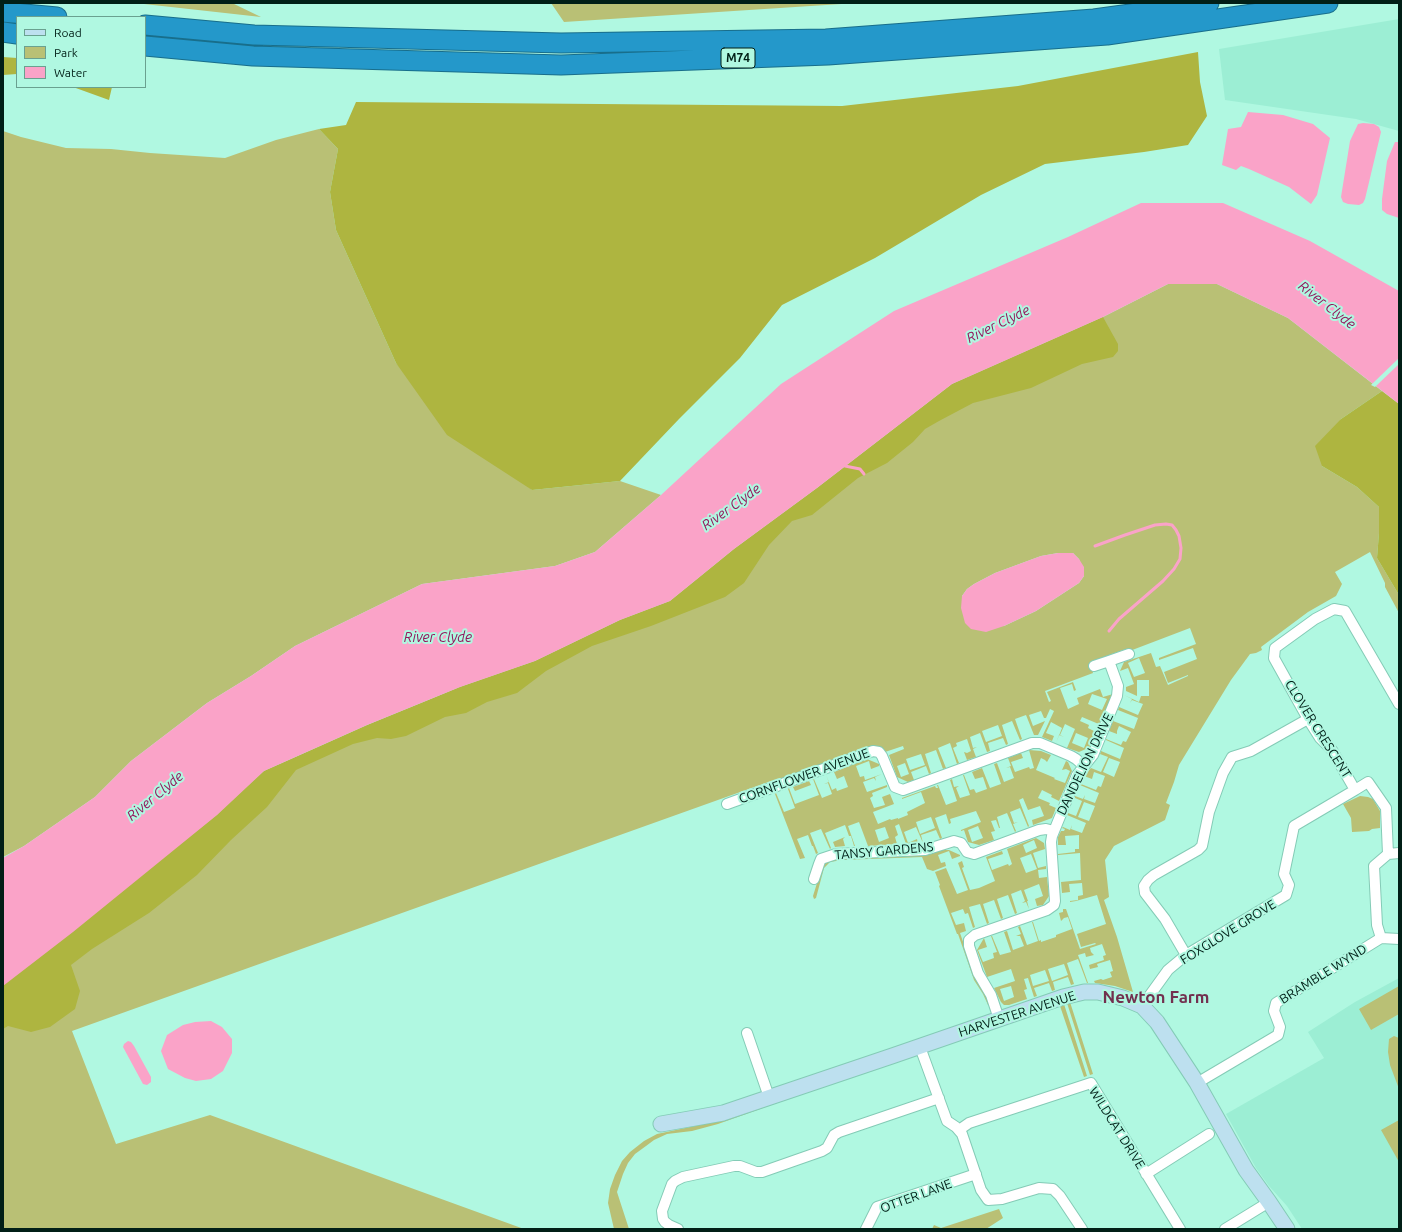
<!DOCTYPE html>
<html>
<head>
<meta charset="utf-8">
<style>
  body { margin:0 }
  #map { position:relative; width:1402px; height:1232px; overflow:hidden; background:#b0f8e1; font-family:Ubuntu,sans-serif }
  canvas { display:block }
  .frame { position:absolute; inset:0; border:4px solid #011f17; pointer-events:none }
  .legend { position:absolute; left:16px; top:16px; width:130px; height:72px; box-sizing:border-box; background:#b0f8e1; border:1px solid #6aa190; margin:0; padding:5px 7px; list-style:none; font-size:12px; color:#011f17 }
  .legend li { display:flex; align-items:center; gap:8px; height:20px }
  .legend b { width:20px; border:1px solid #6aa190 }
</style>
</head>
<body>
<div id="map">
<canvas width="1402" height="1232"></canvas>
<div class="frame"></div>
<ul class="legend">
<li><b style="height:5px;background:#bde0ef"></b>Road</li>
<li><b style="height:11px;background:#b9c075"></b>Park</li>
<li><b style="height:11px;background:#faa3c8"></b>Water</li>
</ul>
</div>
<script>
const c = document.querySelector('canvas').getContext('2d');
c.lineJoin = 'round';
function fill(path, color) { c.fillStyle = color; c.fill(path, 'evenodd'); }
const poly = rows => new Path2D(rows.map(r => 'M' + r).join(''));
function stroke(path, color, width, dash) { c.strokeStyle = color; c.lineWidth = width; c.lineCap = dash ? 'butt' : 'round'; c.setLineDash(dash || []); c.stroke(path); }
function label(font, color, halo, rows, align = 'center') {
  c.font = font + ' Ubuntu,sans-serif'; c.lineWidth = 4; c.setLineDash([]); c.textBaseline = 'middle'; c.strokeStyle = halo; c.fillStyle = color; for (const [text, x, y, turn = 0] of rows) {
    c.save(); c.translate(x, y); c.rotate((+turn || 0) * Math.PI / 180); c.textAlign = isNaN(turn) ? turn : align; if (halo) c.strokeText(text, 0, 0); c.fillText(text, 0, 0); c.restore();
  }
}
const built = poly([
  [1399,19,1399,131,1356,119,1225,100,1219,49],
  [1399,978,1399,1229,1302,1229,1287,1206,1269,1186,1256,1168,1226,1114,1324,1058,1308,1032,1355,1002]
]);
const green = poly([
  [135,3,232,3,261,17],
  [551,3,857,3,564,22],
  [319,129,338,149,330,192,336,230,396,363,532,490,620,481,661,495,595,552,555,566,422,584,295,646,251,676,207,703,131,761,95,797,24,846,3,857,3,131,21,137,66,148,111,149,150,153,225,158,276,140],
  [1168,284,1217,284,1288,318,1382,391,1341,419,1322,466,1357,487,1379,507,1379,533,1377,558,1399,595,1399,613,1385,587,1385,583,1370,552,1335,572,1342,584,1336,596,1308,612,1261,647,1262,650,1256,653,1250,654,1231,680,1179,765,1174,782,1166,803,1170,805,1165,820,1114,846,1105,860,1109,897,1104,900,1117,937,1133,992,1115,986,1095,983,1094,981,1101,979,1103,980,1112,977,1110,972,1113,971,1110,960,1097,964,1098,967,1090,969,1089,965,1104,960,1103,956,1106,955,1102,944,1090,948,1091,952,1094,955,1086,957,1085,953,1078,955,1088,983,1087,983,1078,959,1067,963,1074,984,1071,985,1068,977,1053,982,1055,990,1052,991,1049,983,1034,988,1037,996,1034,997,1028,978,1024,979,1027,989,1024,990,1027,999,1009,1005,1004,1005,1001,1002,994,988,1015,981,1011,969,987,977,977,950,984,938,987,947,978,950,983,962,994,958,993,953,997,952,991,936,992,936,1000,955,1011,952,1004,932,1007,931,1013,950,1024,946,1020,936,1016,936,1021,934,1018,927,1020,926,1027,945,1038,941,1032,922,1033,922,1039,941,1041,940,1041,942,1056,937,1056,935,1072,929,1068,917,1064,918,1061,921,1059,913,1063,912,1063,909,1066,909,1080,949,1096,944,1095,943,1081,947,1077,934,1106,924,1097,895,1076,901,1070,902,1070,901,1078,900,1078,896,1083,895,1082,883,1069,884,1070,892,1062,893,1061,882,1081,880,1080,853,1058,855,1058,854,1075,852,1075,849,1079,849,1079,835,1065,836,1066,845,1058,845,1058,837,1061,831,1064,831,1065,829,1062,828,1063,827,1070,830,1072,825,1071,829,1082,833,1086,823,1067,815,1068,813,1076,816,1082,801,1075,798,1075,796,1083,799,1085,795,1084,799,1095,803,1099,793,1080,785,1081,784,1096,790,1098,786,1101,787,1105,776,1094,772,1092,779,1084,776,1091,768,1101,772,1108,757,1100,754,1101,751,1120,759,1124,748,1106,740,1106,739,1121,745,1123,741,1126,742,1131,732,1119,726,1117,731,1117,734,1109,731,1113,721,1134,729,1138,718,1118,710,1119,707,1138,715,1143,704,1132,700,1130,703,1132,699,1124,695,1139,702,1141,696,1149,696,1149,680,1137,680,1137,696,1126,691,1126,687,1134,684,1128,668,1120,671,1124,662,1151,653,1156,667,1160,666,1168,685,1188,676,1188,675,1168,683,1164,672,1197,659,1193,648,1159,660,1159,658,1196,644,1190,628,1127,652,1126,649,1090,662,1093,673,1045,691,1049,702,1051,701,1047,692,1073,682,1076,690,1074,691,1072,684,1060,688,1068,709,1079,704,1077,698,1100,689,1103,697,1113,694,1101,725,1082,717,1080,721,1089,725,1088,728,1098,733,1091,749,1088,748,1079,752,1067,748,1075,729,1065,724,1060,735,1064,737,1059,735,1056,743,1062,728,1051,722,1046,733,1054,736,1052,741,1042,737,1054,711,1050,709,1046,718,1044,718,1041,711,1029,715,1033,726,1045,721,1038,735,1034,735,1026,715,1015,719,1022,739,1020,740,1012,721,1002,725,1008,744,1006,745,1003,738,988,743,990,751,987,752,980,733,970,737,973,748,977,747,973,749,976,757,967,760,964,752,967,753,971,751,967,739,956,743,957,746,953,748,959,763,957,764,950,743,938,748,946,768,943,769,936,750,925,754,931,773,929,774,926,766,911,772,914,780,908,782,897,777,889,755,904,749,903,746,885,752,884,750,874,746,773,783,772,785,771,781,72,1031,116,1144,210,1115,524,1229,3,1229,3,986,264,771,460,687,535,661,620,620,670,601,734,549,817,488,952,384,1103,317],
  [1058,553,1073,553,1079,559,1084,576,1079,583,1036,611,1004,626,962,596,967,589,974,584,995,573,1041,556],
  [1139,658,1145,673,1134,677,1128,663],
  [1092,694,1107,699,1102,710,1088,704],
  [998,725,1002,736,986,742,982,731],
  [1076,733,1088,738,1084,748,1072,743],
  [921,754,925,765,910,770,906,759],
  [1109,758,1120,762,1114,777,1103,772],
  [905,763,909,774,901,777,897,766],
  [1084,802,1095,806,1089,821,1078,817],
  [1064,964,1068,975,1052,981,1048,969],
  [1045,970,1049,981,1033,986,1030,975],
  [1011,986,1014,997,1004,1001,1000,989],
  [1029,750,1041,751,1051,755,1047,762,1045,760,1041,758,1036,770,1055,778,1054,779,1065,783,1070,771,1066,769,1062,770,1066,761,1068,762,1072,771,1059,801,1051,797,1052,795,1042,790,1038,798,1050,803,1049,805,1056,808,1052,818,1033,825,1032,820,1044,816,1040,806,1028,810,1023,798,1019,800,1029,826,1028,827,1020,808,1010,812,1014,823,1018,822,1013,824,1016,831,1015,832,1007,813,997,817,1000,828,999,828,996,820,991,821,995,831,991,832,994,840,979,845,968,842,964,830,961,831,961,830,981,822,976,811,950,819,951,823,949,824,946,814,935,818,942,838,940,839,936,830,921,835,923,843,916,827,904,832,908,843,917,839,918,844,906,844,899,824,895,826,898,835,895,837,897,844,868,846,859,822,848,826,855,846,854,846,851,836,849,836,845,825,825,833,831,848,830,849,821,829,810,833,818,853,816,854,813,846,812,846,808,835,797,839,805,858,800,859,775,794,776,793,784,812,795,808,788,789,789,788,795,804,819,795,813,779,814,779,822,798,832,794,828,783,824,784,829,782,826,775,832,790,836,788,837,791,848,787,844,776,837,779,834,772,867,759,879,764,879,766,871,769,869,761,856,766,860,777,864,776,865,780,882,774,875,777,876,781,874,778,863,782,867,792,887,785,887,787,872,793,873,796,870,798,874,808,885,805,882,797,890,794,894,804,873,812,878,824,890,819,891,820,898,818,898,819,908,815,907,812,925,803,921,792,902,799,902,798,935,786,936,788,938,788,937,785,938,785,946,805,957,801,950,780,952,779,954,787,959,786,956,788,960,798,970,795,963,775,964,775,970,790,974,789,976,793,987,789,983,777,975,779,972,772,982,768,990,788,1001,784,994,764,997,763,1004,782,1014,778,1010,767,1006,768,1011,766,1008,758,1021,753,1023,758,1011,762,1015,772,1029,767,1030,769,1034,768],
  [931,817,935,828,920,834,916,822],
  [978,826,983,838,972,842,968,830],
  [885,827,889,838,879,842,875,830],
  [809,781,811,785,795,791,793,787],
  [1360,796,1368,797,1373,799,1380,811,1380,828,1372,829,1369,831,1352,832,1351,818,1343,804],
  [845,837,843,839,845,846,835,847,833,842],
  [1036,838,1044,843,1045,849,1033,853,1038,868,1046,866,1046,869,1038,870,1039,878,1047,877,1049,896,1043,905,1037,906,1035,899,1043,896,1039,884,1024,890,1028,901,1027,901,1029,909,1026,902,1022,903,1025,901,1021,890,1011,894,1017,913,1015,914,1008,895,997,899,1003,918,1001,919,994,900,983,904,989,923,987,924,980,904,969,907,975,927,973,928,968,913,965,914,963,909,951,913,956,925,964,923,966,931,960,933,976,979,986,994,990,1004,988,1005,983,994,974,980,958,934,957,934,939,886,940,885,935,872,946,868,957,894,968,890,958,863,962,861,964,867,962,868,970,890,979,888,995,881,986,857,1002,851,1003,854,988,859,992,870,1008,864,1009,866,1012,864,1007,849],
  [1034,840,1037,848,1026,853,1023,845],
  [1031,854,1037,869,1026,873,1020,858],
  [945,848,946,850,949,850,960,855,960,856,952,859,949,851,938,855,941,863,945,862,946,866,933,871,927,869,922,857,842,860,830,862,824,868,816,898,814,899,813,896,822,867,828,860,832,859,924,854,924,856,926,856,926,854],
  [1399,986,1399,1014,1371,1030,1359,1009],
  [1070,1002,1093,1074,1090,1075,1067,1003],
  [1064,1004,1087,1076,1084,1077,1060,1006],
  [1394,1036,1399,1038,1399,1089,1390,1065,1388,1052,1389,1039],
  [791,1098,718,1124,692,1131,667,1134,654,1140,646,1146,635,1154,628,1163,623,1174,617,1192,629,1229,614,1229,608,1203,610,1189,615,1175,622,1161,630,1152,644,1141,657,1134,723,1120],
  [1399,1106,1399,1162,1381,1130,1399,1120],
  [999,1209,1003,1218,986,1229,932,1229,934,1225,941,1228]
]);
const forest = poly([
  [1198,52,1200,82,1207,116,1188,145,1144,152,1045,164,981,195,875,258,782,305,740,358,679,419,620,481,532,490,447,435,396,363,336,230,330,192,338,149,319,129,346,125,356,102,842,106,1018,86],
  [3,57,17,58,17,74,3,75],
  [73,87,112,87,109,100],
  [1103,317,1118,344,1118,351,1113,357,1082,364,1031,388,973,403,939,421,925,429,913,442,887,463,858,478,812,515,792,521,769,545,744,583,725,597,651,626,592,646,546,671,517,693,487,702,466,713,445,717,406,736,391,739,377,738,353,744,296,770,267,807,231,840,197,875,149,913,92,949,71,965,80,991,75,1009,50,1027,31,1032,8,1026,3,1029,3,984,217,815,264,771,367,725,460,687,535,661,620,620,670,601,734,549,817,488,952,384],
  [1382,391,1399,404,1399,595,1377,558,1379,533,1379,507,1357,487,1322,466,1315,446,1341,419]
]);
const water = poly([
  [1248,112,1283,115,1313,124,1330,138,1317,195,1311,204,1289,187,1249,169,1241,166,1236,170,1222,165,1228,129,1241,127],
  [1363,123,1374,124,1379,127,1381,132,1365,199,1363,203,1359,205,1348,204,1343,202,1341,197,1350,141,1358,124],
  [1395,142,1399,142,1399,218,1387,214,1382,210,1382,199,1387,161],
  [1141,203,1223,203,1310,241,1399,291,1399,404,1288,318,1217,284,1168,284,1103,317,952,384,817,488,734,549,670,601,620,620,535,661,460,687,367,725,264,771,217,815,73,932,3,986,3,858,24,846,95,797,131,761,207,703,251,676,295,646,422,584,555,566,595,552,661,495,781,384,894,311,1068,237],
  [1058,553,1073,553,1079,559,1084,567,1084,576,1079,583,1036,611,1004,626,986,632,971,629,965,623,961,608,962,596,967,589,974,584,995,573,1041,556],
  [211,1021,222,1027,232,1039,232,1053,223,1071,211,1079,196,1081,185,1078,168,1069,161,1051,167,1035,183,1025,195,1022],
  [128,1041,131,1042,134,1046,151,1077,151,1082,147,1085,143,1084,123,1047,124,1044]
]);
const pier = poly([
  [1399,358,1399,364,1375,387,1371,385]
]);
const stream = poly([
  [845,466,860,469,864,474],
  [1095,546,1125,535,1155,525,1166,524,1172,525,1176,530,1179,536,1181,548,1180,559,1174,569,1163,581,1119,619,1109,631]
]);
const street = poly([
  [1094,666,1109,661],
  [727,804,873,751,879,752,882,756,895,787,903,790,1032,743,1040,743,1071,756,1076,759,1084,766],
  [1388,854,1386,808,1368,782,1355,790,1332,750,1320,738,1308,719,1274,658,1275,648,1315,619,1334,609,1345,611,1399,704],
  [814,879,819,864,821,859,836,854,925,850,954,841,961,843,967,852,974,854,1039,830,1046,829,1054,831],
  [1381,938,1377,925,1374,866,1388,854,1399,853],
  [1186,955,1165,919,1145,893,1144,886,1148,880,1154,875,1198,850,1202,846,1209,812,1223,773,1232,757,1251,751,1308,719],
  [1142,1006,1168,970,1186,955,1286,895,1289,885,1284,874,1294,826,1355,790],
  [999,1019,991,995,978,973,969,946,969,940,975,935,1047,910,1054,905,1055,901,1051,842,1052,836,1077,775,1093,755,1117,696,1118,686,1109,661,1129,654],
  [747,1033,769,1097],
  [920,1047,947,1121,956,1127,962,1134,981,1190,988,1200,1002,1199,1039,1188,1053,1189,1060,1196,1082,1229],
  [1197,1083,1278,1035,1280,1027,1274,1011,1276,1003,1381,938,1399,939],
  [959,1130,969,1123,1091,1083,1180,1229],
  [1146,1174,1209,1134],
  [678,1229,669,1225,665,1222,663,1219,662,1211,672,1184,675,1181,683,1177,734,1166,740,1166,756,1172,762,1172,822,1151,827,1148,834,1135,839,1132,939,1098],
  [866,1229,877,1207,976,1174],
  [1225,1229,1269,1202]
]);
const secondary = poly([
  [661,1124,723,1113,892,1056,1063,997,1084,992,1098,992,1123,998,1142,1006,1157,1022,1197,1083,1246,1170,1269,1202,1287,1229]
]);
const highway = poly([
  [3,12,57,17],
  [145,25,254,35,561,43,826,39,1094,19,1209,3],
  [3,32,17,34],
  [145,46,253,56,561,65,828,55,1107,35,1328,3]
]);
const shields = [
  [738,58,34]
];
const shieldNames = [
  ["M74",738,58]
];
const streetNames = [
  ["CLOVER CRESCENT",1318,729,58],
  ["DANDELION DRIVE",1085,764,-64],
  ["CORNFLOWER AVENUE",804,776,-20],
  ["TANSY GARDENS",884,851,-5],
  ["FOXGLOVE GROVE",1228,932,-32],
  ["BRAMBLE WYND",1323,974,-32],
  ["HARVESTER AVENUE",1017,1014,-18],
  ["WILDCAT DRIVE",1117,1128,58],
  ["OTTER LANE",916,1196,-20]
];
const waterNames = [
  ["River Clyde",1327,305,38],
  ["River Clyde",998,324,-26],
  ["River Clyde",731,507,-36],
  ["River Clyde",438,637],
  ["River Clyde",155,796,-40]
];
const districtNames = [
  ["Newton Farm",1156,997]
];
fill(built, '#9ceed4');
fill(green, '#b9c075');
fill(forest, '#aeb540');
fill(water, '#faa3c8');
fill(pier, '#b0f8e1');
stroke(stream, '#faa3c8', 3);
stroke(street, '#84cbb6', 12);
stroke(secondary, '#84cbb6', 17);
stroke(highway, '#186e8b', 21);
stroke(street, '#fff', 10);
stroke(secondary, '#bde0ef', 15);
stroke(highway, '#2498ca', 19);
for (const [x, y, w] of shields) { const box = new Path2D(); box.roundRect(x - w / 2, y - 10, w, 20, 3); c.fillStyle = '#b0f8e1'; c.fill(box); stroke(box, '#011f17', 1); }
label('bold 12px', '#011f17', null, shieldNames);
label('13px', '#011f17', '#b0f8e1', streetNames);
label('italic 14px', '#93165c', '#b0f8e1', waterNames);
label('bold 17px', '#72304f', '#b0f8e1', districtNames);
</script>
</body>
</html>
